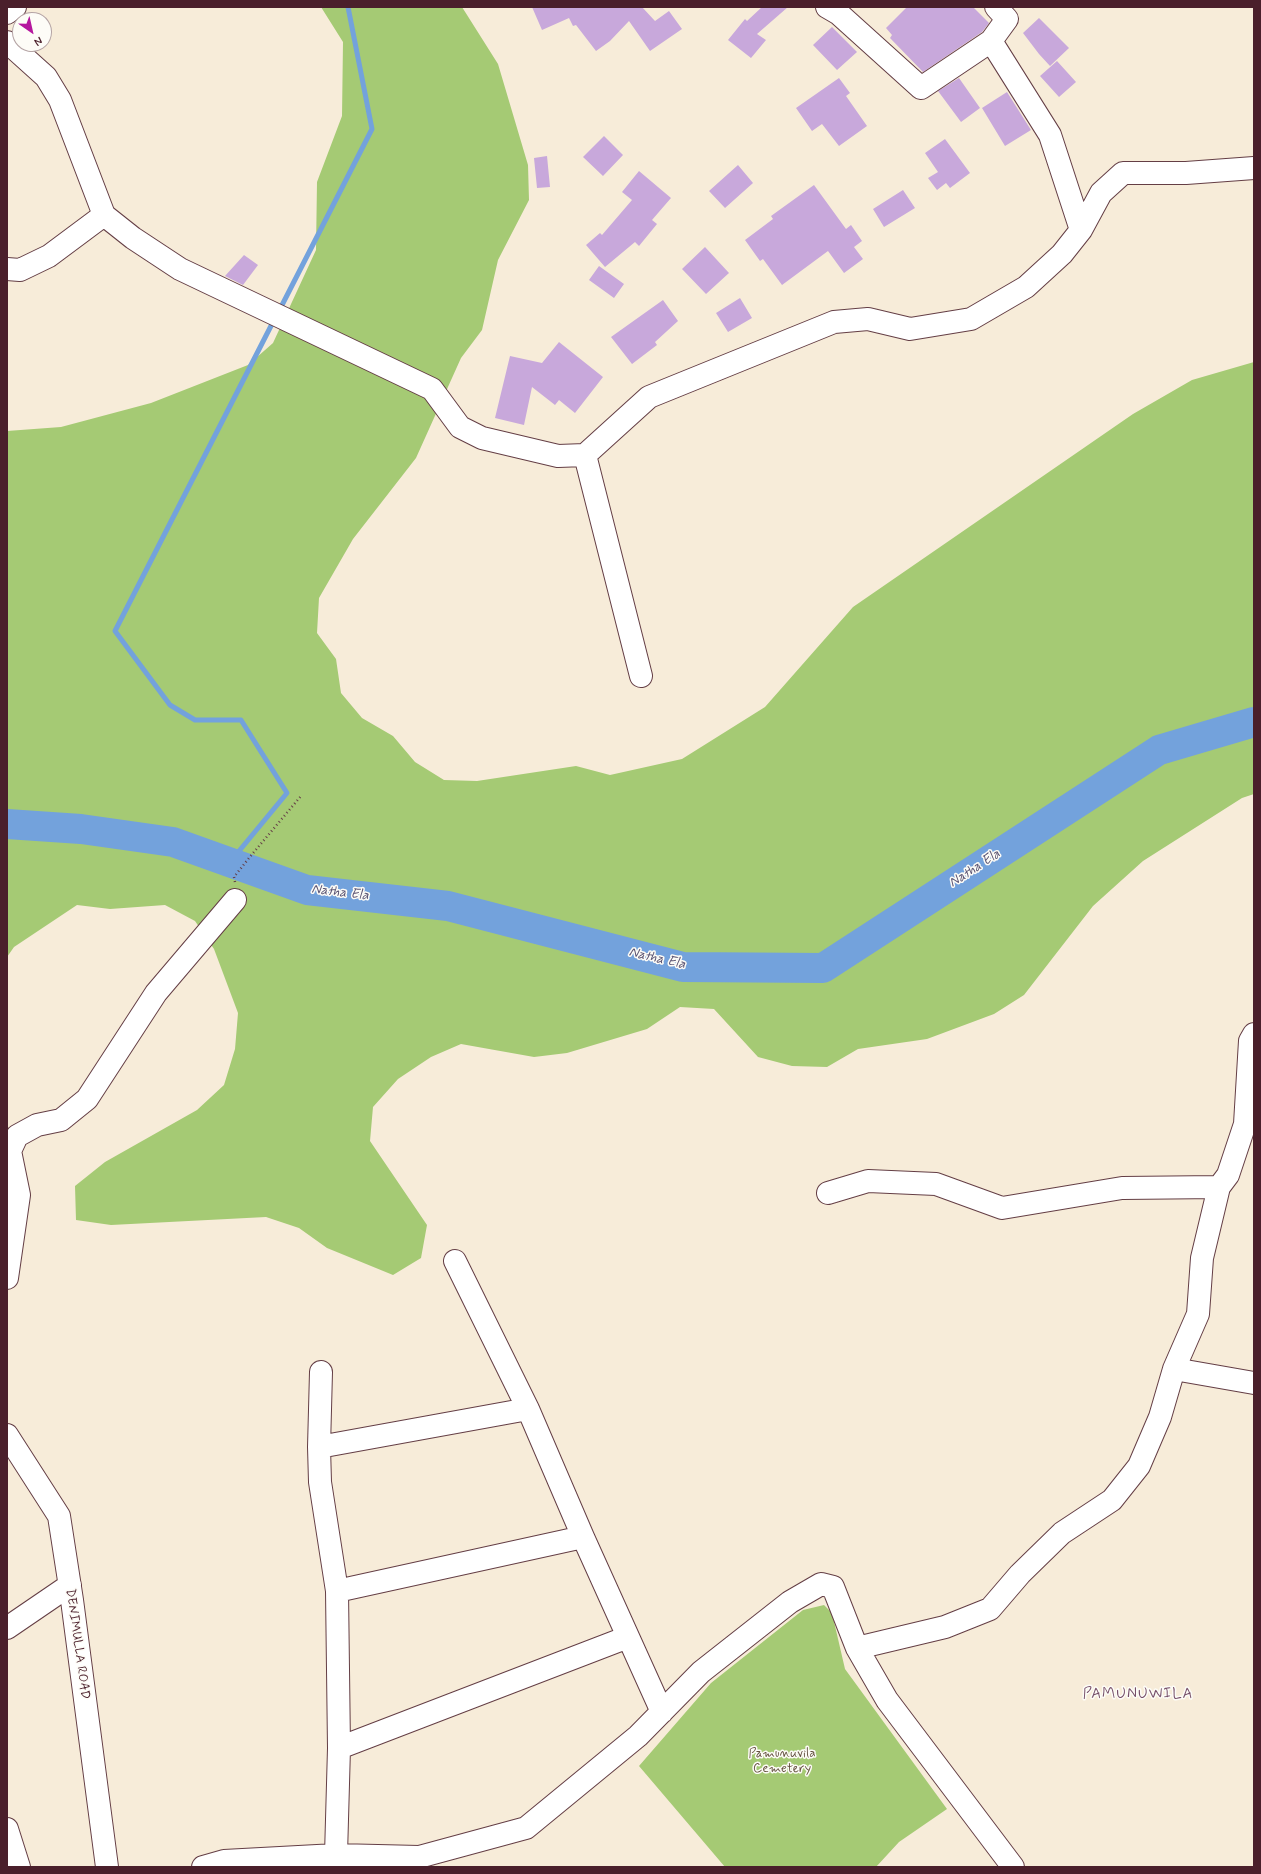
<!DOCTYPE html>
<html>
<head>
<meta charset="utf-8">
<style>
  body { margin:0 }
  #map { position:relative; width:1261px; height:1874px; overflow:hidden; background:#f7ecd9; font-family:Mynerve,sans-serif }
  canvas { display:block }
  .frame { position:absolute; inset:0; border:8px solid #4a1f2b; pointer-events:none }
  .north { position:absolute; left:12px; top:12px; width:40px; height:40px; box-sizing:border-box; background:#fdfcf7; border:1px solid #b5a4a5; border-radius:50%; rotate:146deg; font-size:11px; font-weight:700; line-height:16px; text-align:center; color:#4a1f2b }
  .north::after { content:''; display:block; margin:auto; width:14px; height:18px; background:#b5179e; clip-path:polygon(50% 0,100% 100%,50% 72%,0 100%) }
</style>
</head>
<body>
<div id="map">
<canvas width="1261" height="1874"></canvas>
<div class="frame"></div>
<div class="north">N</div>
</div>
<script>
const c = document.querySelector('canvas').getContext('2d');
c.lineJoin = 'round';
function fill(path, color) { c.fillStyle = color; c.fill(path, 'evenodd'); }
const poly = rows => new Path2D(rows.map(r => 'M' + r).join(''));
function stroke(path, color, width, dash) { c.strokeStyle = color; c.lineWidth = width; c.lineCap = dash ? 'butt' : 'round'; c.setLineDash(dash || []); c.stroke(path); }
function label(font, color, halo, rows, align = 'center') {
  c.font = font + ' Mynerve,sans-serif'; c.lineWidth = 3; c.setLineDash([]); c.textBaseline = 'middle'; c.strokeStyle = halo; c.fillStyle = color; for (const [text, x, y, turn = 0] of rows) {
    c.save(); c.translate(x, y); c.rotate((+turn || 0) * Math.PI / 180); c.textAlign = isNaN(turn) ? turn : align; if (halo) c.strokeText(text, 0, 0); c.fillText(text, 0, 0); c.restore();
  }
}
const green = poly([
  [321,7,462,7,498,64,528,165,529,200,498,260,482,330,461,358,416,458,353,539,319,598,317,633,336,659,341,693,362,718,393,736,415,762,444,780,477,781,576,766,610,775,682,759,765,707,853,607,1133,414,1192,380,1254,362,1254,794,1242,798,1143,861,1093,906,1024,995,994,1014,927,1039,858,1049,827,1067,792,1066,758,1057,714,1009,680,1007,647,1029,567,1053,534,1057,461,1044,431,1057,398,1079,373,1107,370,1141,427,1225,421,1258,393,1275,327,1248,299,1228,266,1217,111,1225,76,1220,75,1186,105,1162,197,1110,224,1085,235,1049,238,1013,214,949,195,921,165,905,110,909,77,905,14,947,7,957,7,431,61,427,151,403,248,365,273,343,316,250,317,182,342,116,343,42],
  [824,1605,832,1613,845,1669,947,1809,899,1842,876,1867,725,1867,639,1766,711,1683,803,1610]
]);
const stream = poly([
  [279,311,372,129,348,7],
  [230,862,287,793,241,720,195,720,170,705,115,631,274,320]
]);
const river = poly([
  [7,824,81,829,173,842,307,890,448,906,683,967,823,968,1159,750,1254,722]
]);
const building = poly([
  [532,7,642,7,655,21,669,11,682,29,650,51,629,21,610,41,596,51,576,25,573,26,569,18,542,30],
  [762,7,788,7,757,34,766,40,751,58,728,40,745,19,747,21],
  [907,7,973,7,989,23,982,32,923,72,890,38,892,35,886,28],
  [1039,18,1069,48,1050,66,1039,54,1023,33],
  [832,27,857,52,837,70,813,45],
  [1057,61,1076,82,1059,97,1040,76],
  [839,78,850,93,846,96,867,126,839,146,822,124,812,131,796,108],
  [959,78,980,108,961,122,938,91],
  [1007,92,1031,130,1005,146,982,108],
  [604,136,623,155,603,176,583,157],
  [945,139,970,173,950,188,946,183,937,190,928,178,938,172,925,153],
  [547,156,550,187,537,188,534,158],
  [738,165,753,183,725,208,709,191],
  [639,171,671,198,652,220,657,224,639,246,635,242,605,267,586,245,600,233,602,235,632,200,622,192],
  [814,185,846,229,851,225,862,241,854,247,863,259,844,273,828,251,782,285,763,259,760,261,745,240,773,219,771,216],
  [903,190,915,208,884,227,873,209],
  [705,247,729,273,706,294,682,269],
  [244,255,258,265,243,285,225,276],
  [599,266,624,284,614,298,589,280],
  [740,298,752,318,728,332,716,313],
  [663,300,678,321,655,342,657,345,632,364,611,337],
  [559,342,603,377,575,413,559,400,555,405,532,387,524,425,495,418,510,356,542,363]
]);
const path = poly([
  [235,882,234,877,249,858,301,796]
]);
const minor = poly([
  [827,7,839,14,921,88,991,41],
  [996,7,1007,19,991,41,1050,135,1081,230],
  [7,13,15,7],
  [7,42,46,77,60,100,104,215,133,238,180,269,432,389,460,427,482,438,558,456,585,455,649,397,834,322,868,319,910,329,971,319,1026,287,1062,254,1081,230,1101,193,1123,173,1186,173,1254,168],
  [7,269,20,270,49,256,104,215],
  [585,455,641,676],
  [828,1193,868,1181,936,1184,1002,1208,1122,1188,1219,1187],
  [455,1261,528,1409,583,1537,662,1712],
  [7,1278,19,1195,10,1151,17,1136,37,1125,61,1120,87,1099,156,993,235,900],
  [1174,1369,1254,1383],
  [321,1372,319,1447,320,1482,337,1591,339,1748,336,1855],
  [7,1435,59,1516,72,1600,107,1867],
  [319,1447,528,1409],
  [337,1591,583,1537],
  [7,1628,70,1585],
  [857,1648,945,1627,990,1609,1020,1574,1062,1533,1112,1500,1139,1466,1160,1417,1174,1369,1198,1314,1202,1258,1219,1187,1228,1175,1245,1124,1250,1041,1254,1034],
  [339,1748,628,1637],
  [7,1829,19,1867],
  [203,1867,224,1861,336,1855,419,1857,526,1828,638,1736,701,1672,790,1602,821,1584,833,1587,857,1648,887,1700,1013,1867]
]);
const streetNames = [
  ["DENIMULLA ROAD",77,1644,82]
];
const parkNames = [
  ["Pamunuvila",782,1754],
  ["Cemetery",782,1769]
];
const waterNames = [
  ["Natha Ela",975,869,-33],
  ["Natha Ela",340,893,7],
  ["Natha Ela",657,959,13]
];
const quarterNames = [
  ["PAMUNUWILA",1138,1695]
];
fill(green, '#a5ca74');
stroke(stream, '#73a2dc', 5);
stroke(river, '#73a2dc', 30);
fill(building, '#c8a8db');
stroke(minor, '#643e45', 24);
stroke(path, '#643e45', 2.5, [1, 3]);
stroke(minor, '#fff', 22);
label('13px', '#4a1f2b', '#fdfcf7', streetNames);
label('13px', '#655241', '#fdfcf7', parkNames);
label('italic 14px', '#5a5372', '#fdfcf7', waterNames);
c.letterSpacing = '1px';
label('15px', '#764f69', '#fdfcf7', quarterNames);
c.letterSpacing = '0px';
</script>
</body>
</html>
